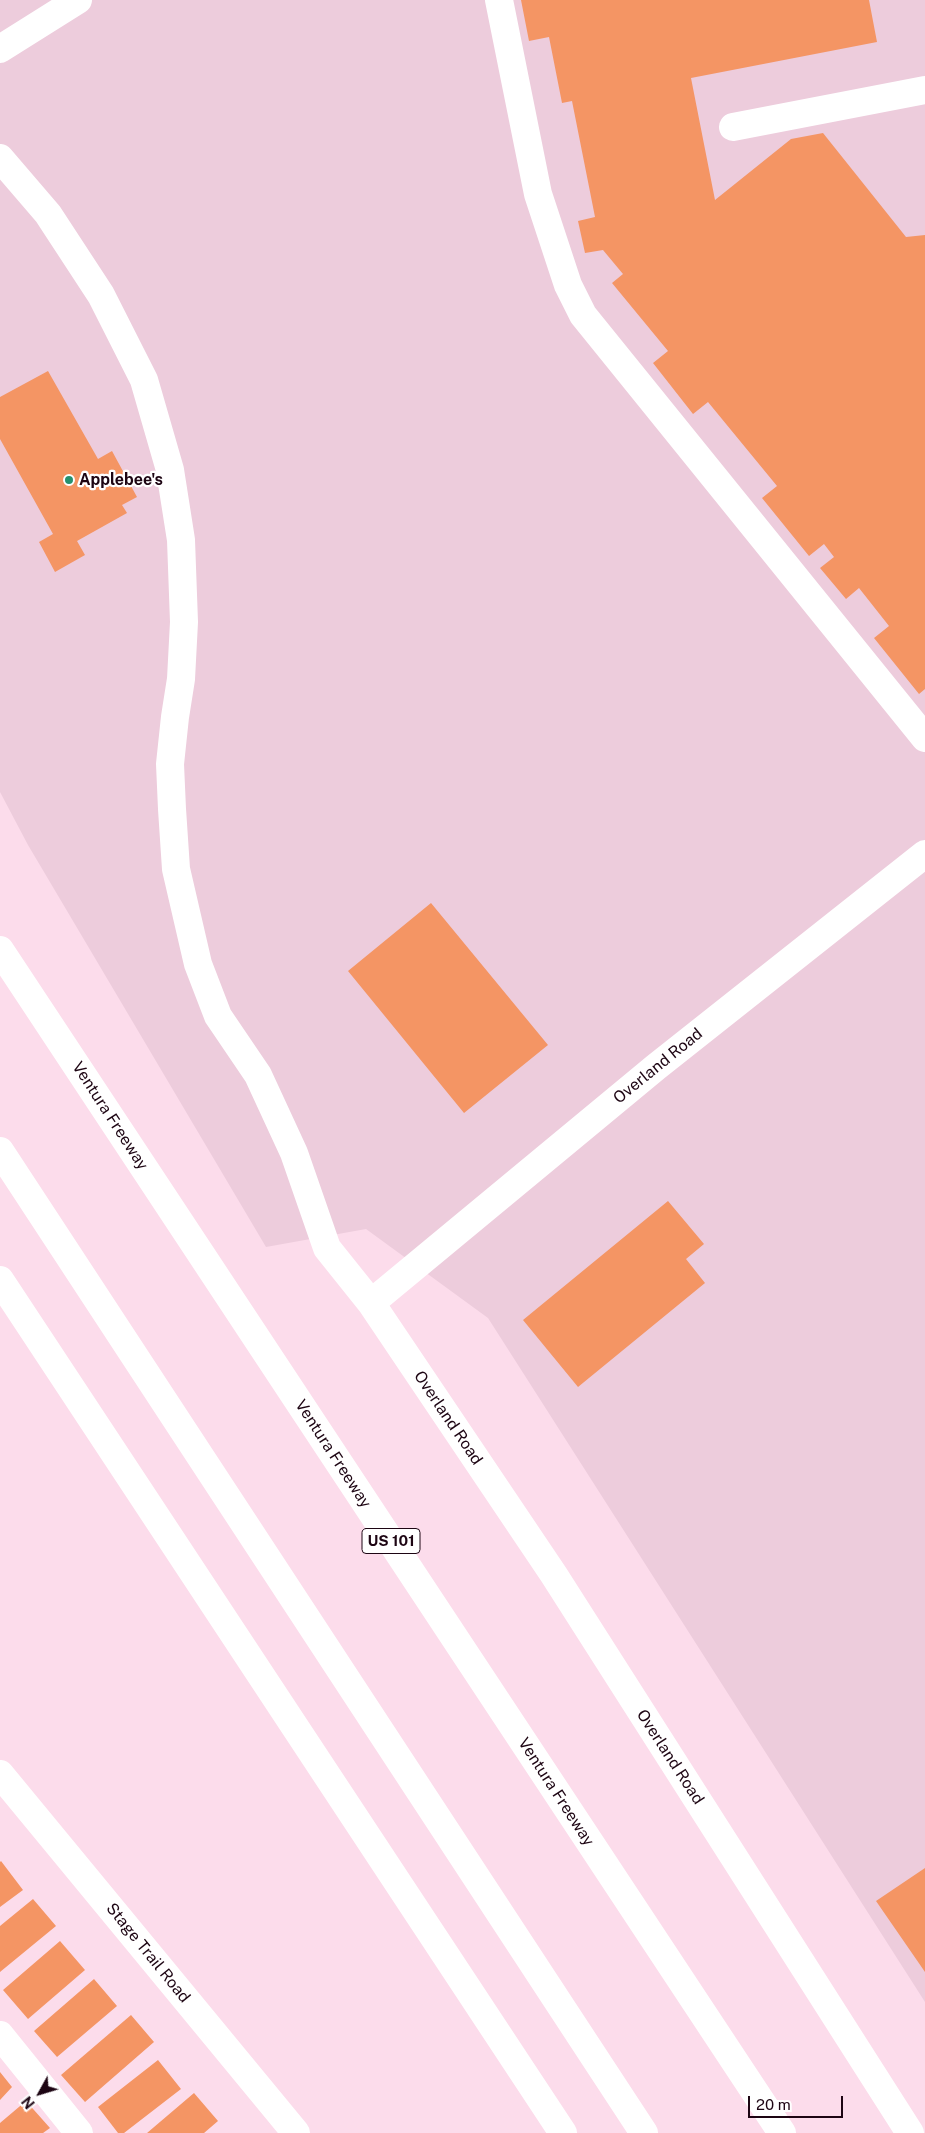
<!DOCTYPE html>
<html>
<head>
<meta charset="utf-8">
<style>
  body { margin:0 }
  #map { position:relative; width:925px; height:2133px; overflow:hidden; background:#fcdceb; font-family:"Public Sans",sans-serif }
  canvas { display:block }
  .north { position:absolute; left:15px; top:2068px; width:50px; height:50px; -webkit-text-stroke:4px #fff; paint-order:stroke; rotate:231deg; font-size:14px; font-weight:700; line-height:20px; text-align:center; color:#1d0513 }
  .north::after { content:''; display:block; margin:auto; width:18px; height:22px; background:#1d0513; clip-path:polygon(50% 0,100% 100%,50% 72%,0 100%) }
  .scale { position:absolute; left:748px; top:2096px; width:95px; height:22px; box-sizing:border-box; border:2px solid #1d0513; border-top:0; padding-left:6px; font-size:15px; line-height:18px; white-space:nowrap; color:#1d0513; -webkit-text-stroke:4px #fff; paint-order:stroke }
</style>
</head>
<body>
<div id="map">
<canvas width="925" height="2133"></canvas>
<div class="north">N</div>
<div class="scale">20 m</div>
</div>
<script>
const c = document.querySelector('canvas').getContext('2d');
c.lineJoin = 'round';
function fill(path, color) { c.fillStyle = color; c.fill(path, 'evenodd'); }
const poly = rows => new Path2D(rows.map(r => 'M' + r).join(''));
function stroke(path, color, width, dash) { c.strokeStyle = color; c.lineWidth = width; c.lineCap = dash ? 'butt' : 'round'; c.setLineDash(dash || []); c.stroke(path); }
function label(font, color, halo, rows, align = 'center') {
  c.font = font + ' "Public Sans",sans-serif'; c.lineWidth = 4.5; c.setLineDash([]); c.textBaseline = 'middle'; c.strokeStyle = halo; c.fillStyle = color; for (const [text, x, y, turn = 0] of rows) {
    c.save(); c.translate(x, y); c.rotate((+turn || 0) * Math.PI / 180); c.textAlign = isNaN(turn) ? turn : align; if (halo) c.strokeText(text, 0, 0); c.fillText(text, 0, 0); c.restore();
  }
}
const built = poly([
  [0,0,925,0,925,2002,488,1318,366,1229,266,1247,28,845,0,792]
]);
const building = poly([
  [521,0,869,0,877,42,691,78,715,200,791,139,823,133,906,237,925,235,925,689,919,694,874,638,889,626,859,588,846,599,820,568,834,557,824,544,809,556,762,498,777,486,708,402,693,414,653,363,668,351,612,283,623,274,603,250,585,253,578,221,595,217,572,101,562,103,549,37,529,41],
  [48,371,98,459,112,451,137,497,122,505,127,513,77,541,85,555,55,572,39,542,53,534,0,439,0,397],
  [431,903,548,1045,464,1113,348,971],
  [668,1201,704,1244,686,1259,705,1283,578,1387,523,1320],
  [1,1861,23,1890,0,1907,0,1862],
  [925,1868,925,1972,876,1901],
  [33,1899,56,1926,0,1972,0,1926],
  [60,1941,85,1970,28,2019,3,1990],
  [94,1979,117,2006,57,2057,34,2031],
  [131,2015,154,2042,85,2102,61,2075],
  [158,2060,181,2089,124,2133,118,2133,98,2107],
  [0,2072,12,2087,0,2100],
  [194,2093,218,2121,204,2133,147,2133],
  [26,2101,50,2128,43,2133,0,2133,0,2123]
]);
const minor = poly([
  [499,0,538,194,568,285,583,315,925,738],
  [0,49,78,0],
  [733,127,925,90],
  [0,158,48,214,101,295,144,380,170,470,181,540,184,622,181,679,175,717,170,764,172,809,176,869,198,964,218,1016,258,1075,294,1153,327,1248,371,1303],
  [0,1280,563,2133],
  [0,1774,296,2133],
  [0,2035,79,2133],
  [910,2133,554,1575,371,1303,656,1067,925,854]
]);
const highway = poly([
  [0,950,782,2133],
  [0,1151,644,2133]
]);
const markers = [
  [69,480,5,"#26916f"]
];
const shields = [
  [391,1541,58]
];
const shieldNames = [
  ["US 101",391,1541]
];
const poiNames = [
  ["Applebee's",79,480]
];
const streetNames = [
  ["Overland Road",658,1066,-39],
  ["Ventura Freeway",110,1116,57],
  ["Overland Road",448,1418,56],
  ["Ventura Freeway",333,1454,57],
  ["Overland Road",670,1757,57],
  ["Ventura Freeway",556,1792,57],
  ["Stage Trail Road",148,1953,51]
];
fill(built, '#edccdc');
fill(building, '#f49564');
stroke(minor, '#fff', 28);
stroke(highway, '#fff', 28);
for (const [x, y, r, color] of markers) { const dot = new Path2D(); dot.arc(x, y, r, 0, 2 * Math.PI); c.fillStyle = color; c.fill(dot); stroke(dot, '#fff', 2); }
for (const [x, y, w] of shields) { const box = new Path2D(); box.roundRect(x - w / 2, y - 12.5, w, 25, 4); c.fillStyle = '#fff'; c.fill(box); stroke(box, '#1d0513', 1); }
label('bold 15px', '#1d0513', null, shieldNames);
label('bold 16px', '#1d0513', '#fff', poiNames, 'left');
label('16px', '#1d0513', '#fff', streetNames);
</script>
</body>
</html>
